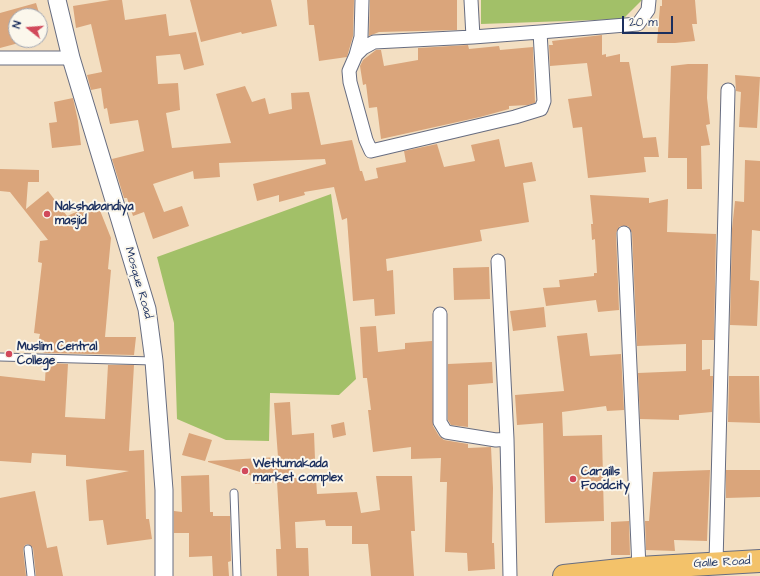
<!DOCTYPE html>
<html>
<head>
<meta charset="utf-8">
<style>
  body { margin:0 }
  #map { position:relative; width:760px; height:576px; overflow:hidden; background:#f3dfc2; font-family:"Architects Daughter",sans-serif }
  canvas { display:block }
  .north { position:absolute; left:8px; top:8px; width:40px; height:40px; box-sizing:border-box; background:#fbf7ec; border:1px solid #a1a7b3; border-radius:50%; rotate:287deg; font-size:11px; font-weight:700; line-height:16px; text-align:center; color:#1b2f5e }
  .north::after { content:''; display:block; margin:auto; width:14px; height:18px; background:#d1495b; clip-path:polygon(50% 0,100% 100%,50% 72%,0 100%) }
  .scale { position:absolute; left:622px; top:16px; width:51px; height:18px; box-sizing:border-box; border:2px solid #1b2f5e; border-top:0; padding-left:5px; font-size:12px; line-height:14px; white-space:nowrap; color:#1b2f5e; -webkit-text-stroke:3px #fbf7ec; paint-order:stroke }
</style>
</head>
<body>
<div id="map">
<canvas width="760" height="576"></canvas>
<div class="north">N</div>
<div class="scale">20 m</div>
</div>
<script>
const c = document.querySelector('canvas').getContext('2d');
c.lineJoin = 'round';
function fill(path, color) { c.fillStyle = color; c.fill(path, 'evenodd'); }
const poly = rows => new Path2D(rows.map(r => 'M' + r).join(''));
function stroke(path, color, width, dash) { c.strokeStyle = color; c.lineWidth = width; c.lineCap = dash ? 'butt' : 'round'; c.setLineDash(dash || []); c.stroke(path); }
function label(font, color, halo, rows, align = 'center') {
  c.font = font + ' "Architects Daughter",sans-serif'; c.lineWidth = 4; c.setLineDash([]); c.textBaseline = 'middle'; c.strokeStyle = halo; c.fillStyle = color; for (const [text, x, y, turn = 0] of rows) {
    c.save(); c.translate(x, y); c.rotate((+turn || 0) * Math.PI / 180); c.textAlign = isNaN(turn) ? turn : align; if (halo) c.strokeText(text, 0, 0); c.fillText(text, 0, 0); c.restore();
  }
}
const green = poly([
  [481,0,642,0,623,19,481,24],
  [331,194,356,379,339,395,270,393,269,441,226,440,177,419,174,323,157,257]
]);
const building = poly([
  [110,0,122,0,125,20,166,14,169,36,196,32,204,65,184,70,180,54,156,56,158,84,178,83,180,110,166,113,172,148,231,143,216,94,245,86,252,102,265,98,269,114,292,109,291,93,309,92,321,145,352,140,360,171,362,171,365,181,378,178,376,168,406,162,404,151,437,144,444,167,475,161,471,145,499,139,505,167,532,162,536,181,523,183,529,222,480,230,482,241,386,259,387,271,393,270,395,314,375,316,374,299,353,301,347,218,342,220,334,187,304,192,305,195,279,202,279,195,257,201,253,184,326,164,325,159,219,163,220,177,194,179,193,171,153,184,164,212,182,206,189,226,153,239,144,212,133,216,127,198,124,198,112,159,144,151,138,120,110,124,107,108,104,109,101,88,91,90,87,75,102,72,91,24,76,28,73,6],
  [190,0,271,0,277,26,242,34,241,32,201,42],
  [307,0,354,0,353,36,347,57,319,61,314,25,309,25],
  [370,0,457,0,457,30,379,32,369,36],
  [662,0,695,0,697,24,692,24,695,41,675,43,657,43,660,6,662,6],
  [36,3,40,16,16,16,16,40,30,40,0,48,0,13],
  [602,35,602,55,606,54,606,57,620,54,620,62,629,62,643,138,656,137,659,157,644,157,646,172,588,178,582,127,573,128,568,99,592,96,587,63,550,66,549,45,553,45,552,41],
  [468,45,469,49,499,46,500,50,533,47,535,103,528,105,509,106,509,109,480,117,381,139,377,107,369,108,366,84,363,85,360,66,363,60,376,50,381,50,384,66,418,60,418,48],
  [688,64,708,64,707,98,710,124,706,125,710,145,701,146,702,189,687,189,687,158,668,158,671,66],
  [735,75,760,77,757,128,739,127,741,92,736,91],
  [73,98,78,121,81,145,52,148,49,123,57,122,54,102],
  [745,160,760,161,760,231,752,230,750,280,759,281,757,326,730,325,732,229,735,201,744,202],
  [0,169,39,170,39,182,28,182,26,209,48,191,67,216,97,203,111,238,108,269,111,270,105,337,136,337,134,355,47,353,36,351,40,334,34,333,42,263,38,262,40,241,48,240,10,192,0,191],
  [590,195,649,198,649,203,668,199,667,232,716,234,714,340,702,340,702,370,710,369,710,376,713,376,712,412,679,415,679,420,640,419,638,373,686,371,686,344,637,346,632,233,628,226,620,226,616,233,619,310,598,312,596,300,546,306,543,288,560,287,559,280,594,276,594,273,597,273,595,239,592,240,591,224,593,224],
  [489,267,490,299,454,300,453,268],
  [544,307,546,327,513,331,510,311],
  [376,326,378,352,405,349,405,343,432,341,433,426,439,436,444,440,468,444,468,448,491,447,493,488,492,543,494,543,495,569,468,571,467,553,445,552,447,482,440,482,441,458,411,459,411,447,373,452,368,410,371,410,367,378,363,378,360,327],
  [587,333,590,356,621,354,624,410,607,411,606,406,562,412,563,436,602,435,604,521,545,523,543,423,517,425,515,395,564,391,557,336],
  [492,362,493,383,468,385,468,427,451,425,448,420,448,364],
  [46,363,68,364,65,417,105,419,108,365,134,365,129,451,144,450,146,519,149,519,152,539,107,545,103,520,89,521,86,480,129,471,66,466,66,455,32,453,31,463,0,461,0,376,45,381],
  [729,376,759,376,760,423,728,422],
  [290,402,292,435,314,433,315,459,292,462,293,478,316,478,317,494,357,492,361,513,380,510,376,476,412,476,415,531,411,531,414,576,371,576,368,544,352,544,352,526,326,526,325,520,295,522,296,548,308,548,309,576,277,576,276,549,281,549,277,482,255,484,256,477,208,462,208,461,278,457,274,403],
  [344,422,346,435,333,438,331,425],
  [189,433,212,440,205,461,182,455],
  [710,470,707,541,674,540,675,551,646,550,645,521,649,521,653,472],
  [726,470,760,470,760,497,726,498],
  [209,475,210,512,213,512,213,516,230,516,231,561,228,562,229,576,213,576,212,556,189,557,189,533,174,533,174,511,182,512,181,476],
  [35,491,47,548,57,546,63,576,36,576,33,548,28,544,25,545,23,549,26,576,0,576,0,498],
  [629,521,630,555,611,555,611,522]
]);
const service = poly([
  [0,357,154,361],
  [234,493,237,576],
  [28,549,31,576]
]);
const minor = poly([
  [471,0,473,37],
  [540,32,544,101,541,109,515,117,371,151,366,140,350,82,349,71,356,55,363,48,374,42,473,37,540,32,638,24,648,10,649,0],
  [356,55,361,37,362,0],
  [0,58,71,58],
  [624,233,639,568,643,574],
  [498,261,507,439,510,576],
  [440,314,440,422,446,432,496,440,507,439],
  [716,563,728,90]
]);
const tertiary = poly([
  [57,0,71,58,147,309,154,361,164,490,164,576]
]);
const trunk = poly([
  [564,576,639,568,760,561]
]);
const markers = [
  [47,214,4,"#d1495b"],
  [9,354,4,"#d1495b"],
  [245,471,4,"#d1495b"],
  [573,479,4,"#d1495b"]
];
const poiNames = [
  ["Nakshabandiya",55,207],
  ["masjid",55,221],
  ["Muslim Central",17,347],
  ["College",17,361],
  ["Wettumakada",253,464],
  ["market complex",253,478],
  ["Cargills",581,472],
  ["Foodcity",581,486]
];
const streetNames = [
  ["Mosque Road",138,283,74],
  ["Galle Road",722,563,-3]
];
fill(green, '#a2c068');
fill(building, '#daa57b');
stroke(service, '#676d81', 9);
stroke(minor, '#676d81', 15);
stroke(tertiary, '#676d81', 19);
stroke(trunk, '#676d81', 24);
stroke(service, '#fff', 7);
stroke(minor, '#fff', 13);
stroke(tertiary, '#fff', 17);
stroke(trunk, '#f3c26a', 22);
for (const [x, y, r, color] of markers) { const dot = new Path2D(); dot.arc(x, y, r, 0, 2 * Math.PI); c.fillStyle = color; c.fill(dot); stroke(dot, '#fbf7ec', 1.5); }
label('bold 12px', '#1b2f5e', '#fbf7ec', poiNames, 'left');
label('12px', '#1b2f5e', '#fbf7ec', streetNames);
</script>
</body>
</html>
